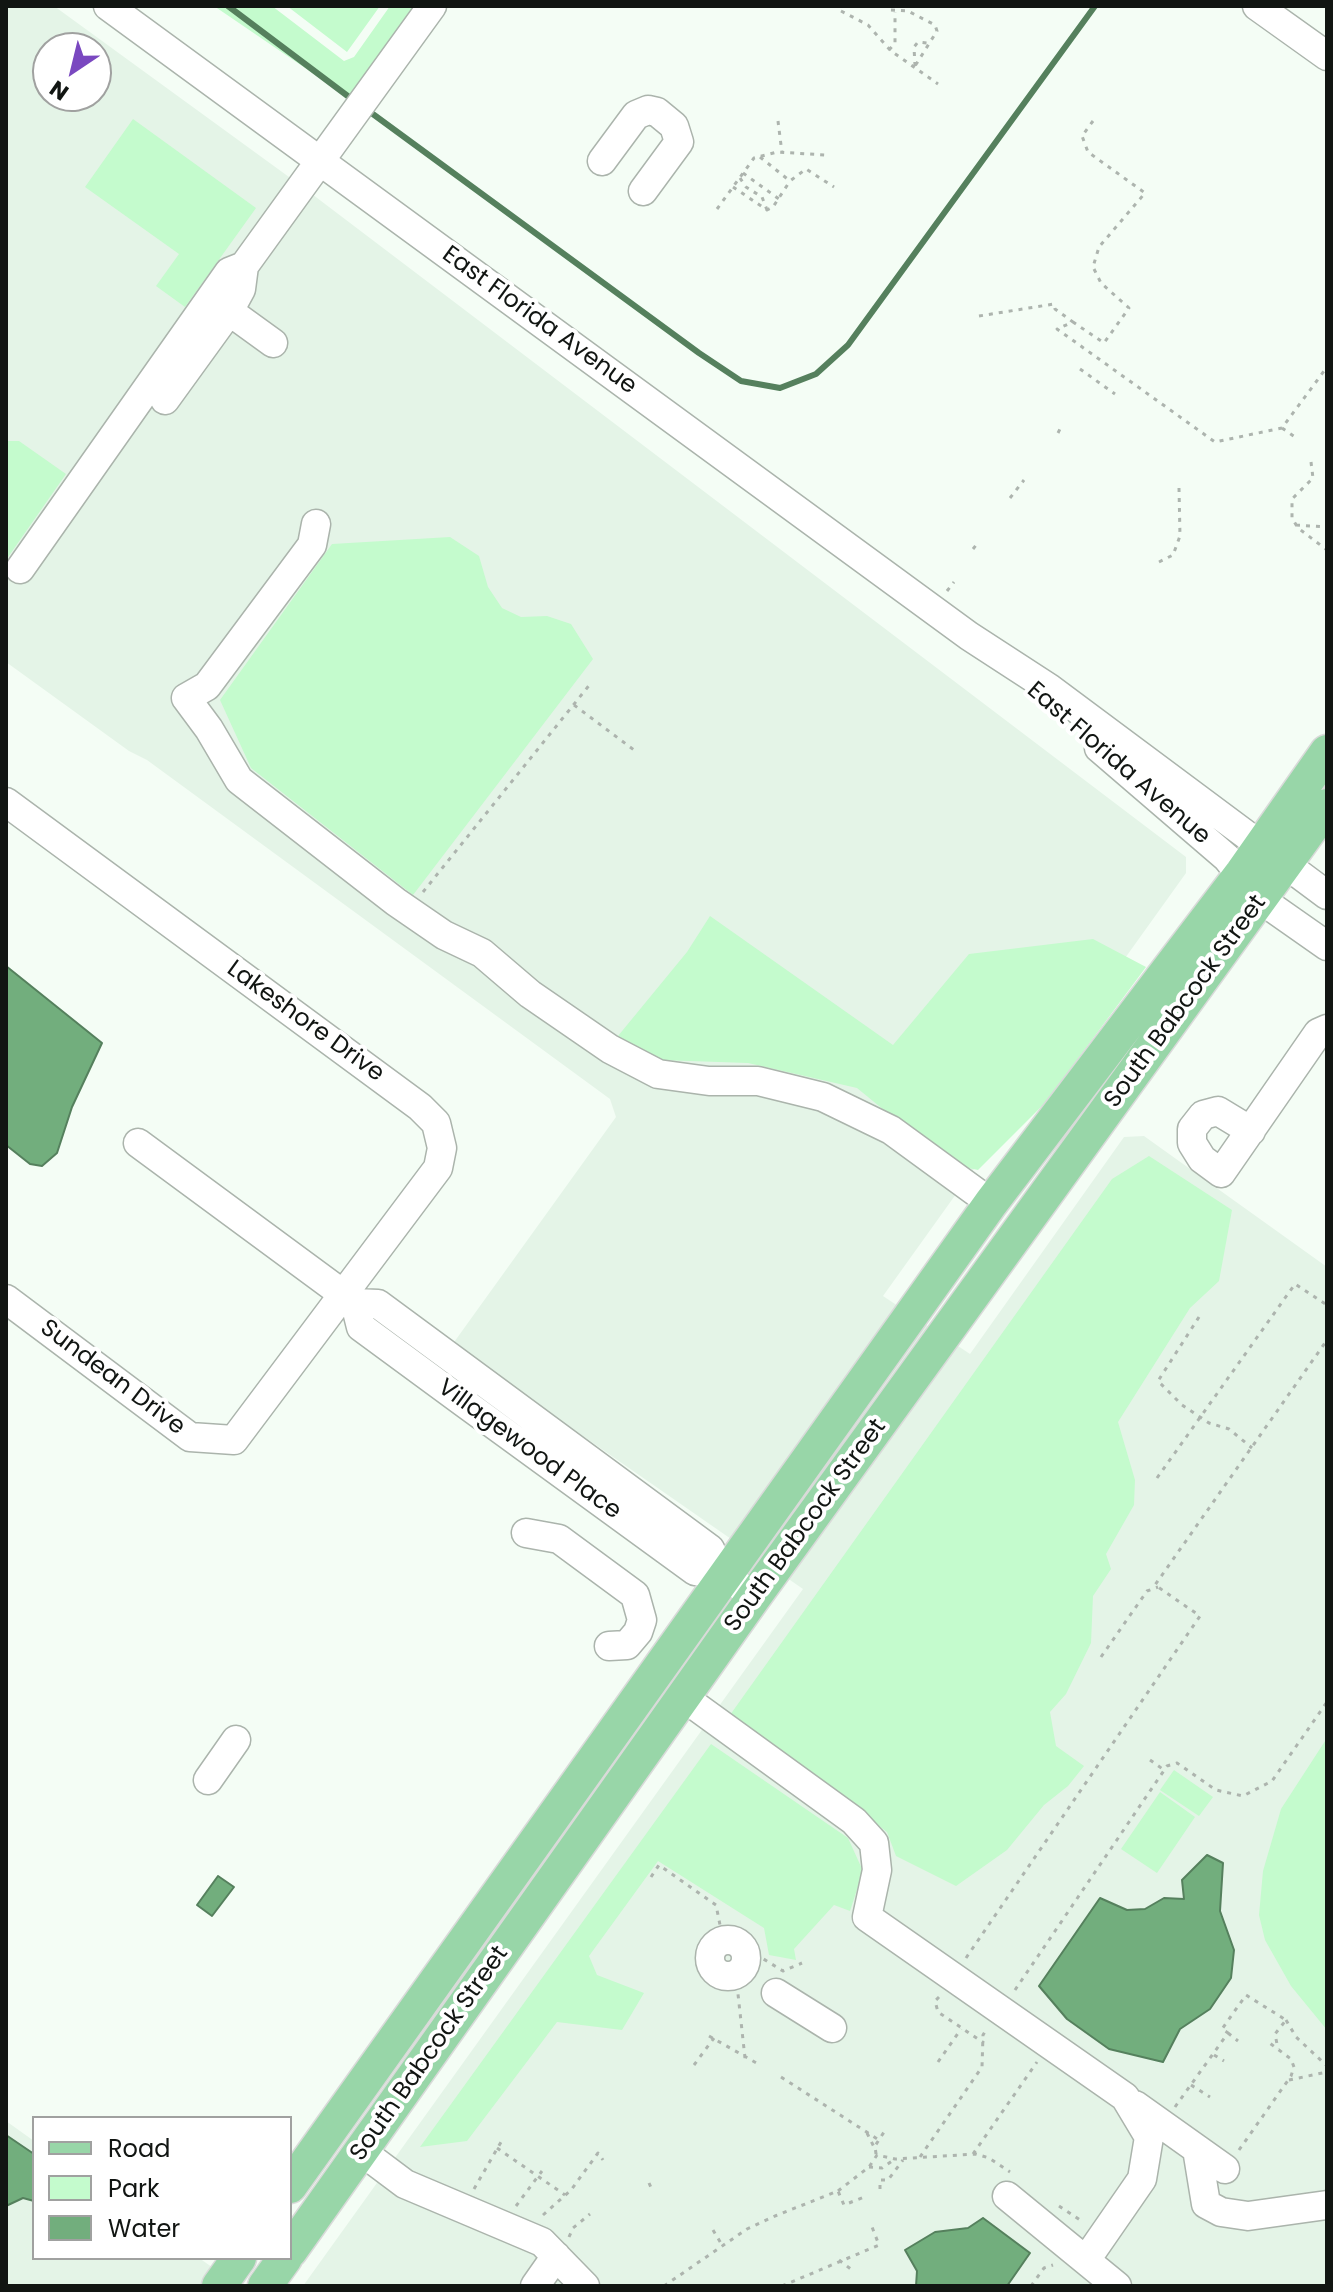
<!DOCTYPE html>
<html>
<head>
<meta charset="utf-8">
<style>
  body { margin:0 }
  #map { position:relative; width:1333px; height:2292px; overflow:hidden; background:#f4fdf5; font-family:Poppins,sans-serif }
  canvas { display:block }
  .frame { position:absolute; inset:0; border:8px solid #111512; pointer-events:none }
  .legend { position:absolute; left:32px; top:2116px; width:260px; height:144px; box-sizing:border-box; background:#fff; border:2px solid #a0a1a0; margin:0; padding:10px 14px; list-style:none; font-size:24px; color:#111512 }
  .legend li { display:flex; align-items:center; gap:16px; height:40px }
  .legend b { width:40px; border:2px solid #a0a1a0 }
  .north { position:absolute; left:32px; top:32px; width:80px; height:80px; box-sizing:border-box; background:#fff; border:2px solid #a0a1a0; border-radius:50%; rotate:215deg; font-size:22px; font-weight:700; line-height:32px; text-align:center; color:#111512 }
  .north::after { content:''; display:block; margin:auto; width:28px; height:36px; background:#7a48c0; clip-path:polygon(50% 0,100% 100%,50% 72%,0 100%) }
</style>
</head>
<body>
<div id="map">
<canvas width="1333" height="2292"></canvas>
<div class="frame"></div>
<ul class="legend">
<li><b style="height:10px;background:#98d6a8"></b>Road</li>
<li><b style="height:22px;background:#c4fbcd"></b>Park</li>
<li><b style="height:22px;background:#72ae7d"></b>Water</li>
</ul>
<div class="north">N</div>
</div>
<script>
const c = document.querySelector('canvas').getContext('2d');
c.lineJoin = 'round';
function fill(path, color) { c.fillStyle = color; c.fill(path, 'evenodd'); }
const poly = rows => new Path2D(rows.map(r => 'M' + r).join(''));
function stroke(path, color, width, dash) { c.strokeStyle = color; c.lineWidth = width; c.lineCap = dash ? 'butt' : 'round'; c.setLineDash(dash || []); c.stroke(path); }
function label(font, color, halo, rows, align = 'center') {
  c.font = font + ' Poppins,sans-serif'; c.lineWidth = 8; c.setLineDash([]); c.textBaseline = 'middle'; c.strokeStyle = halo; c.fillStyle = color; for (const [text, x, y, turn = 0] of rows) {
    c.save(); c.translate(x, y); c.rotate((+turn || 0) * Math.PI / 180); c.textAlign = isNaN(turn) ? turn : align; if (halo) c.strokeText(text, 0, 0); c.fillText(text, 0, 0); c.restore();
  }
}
const built = poly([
  [6,6,54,6,300,185,1186,857,1186,873,883,1296,970,1354,1124,1137,1144,1136,1327,1267,1327,2286,303,2286,803,1589,452,1345,616,1117,610,1099,147,760,129,751,6,662],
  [48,48,96,48,96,96,48,96],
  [6,2121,34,2141,34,2258,199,2258,239,2286,6,2286]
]);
const green = poly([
  [214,6,272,6,344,61,354,57,390,6,421,6,352,100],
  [287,6,380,6,347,52],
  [133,119,256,208,185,307,156,286,179,254,85,187],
  [6,441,19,441,66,474,6,560],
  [450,537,479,556,488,587,502,608,521,617,547,616,571,624,593,659,413,895,251,768,220,700,332,544],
  [710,916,893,1045,969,954,1093,939,1146,967,1045,1103,978,1170,950,1164,857,1088,748,1063,660,1060,618,1036,687,952],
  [1149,1156,1232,1210,1219,1281,1190,1308,1118,1422,1135,1480,1134,1505,1106,1554,1111,1569,1093,1596,1091,1643,1066,1694,1050,1712,1056,1746,1084,1766,1068,1786,1044,1805,1007,1850,956,1886,896,1856,887,1832,730,1715,1112,1179],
  [1327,1738,1327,2030,1291,1986,1265,1940,1259,1915,1263,1871,1281,1809],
  [711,1744,848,1838,863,1871,850,1911,834,1905,794,1949,796,1960,769,1955,764,1928,658,1861,589,1956,597,1975,644,1993,622,2030,557,2022,467,2141,420,2147],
  [1174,1770,1213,1797,1199,1816,1160,1790],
  [1160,1792,1195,1817,1157,1873,1121,1849]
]);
const water = poly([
  [6,966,102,1043,72,1107,57,1153,42,1166,30,1164,6,1145,6,966],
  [1207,1855,1223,1863,1220,1911,1234,1950,1231,1978,1210,2009,1180,2029,1163,2062,1109,2049,1067,2019,1039,1986,1100,1898,1127,1910,1145,1909,1164,1898,1184,1899,1182,1880,1207,1855],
  [218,1876,234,1887,212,1916,197,1905,218,1876],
  [6,2135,34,2154,34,2201,23,2198,6,2206,6,2135],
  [983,2218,1030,2253,1007,2286,916,2286,917,2271,905,2250,935,2232,968,2228,983,2218]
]);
const stream = poly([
  [228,6,353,100],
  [366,109,699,353,741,381,780,388,816,374,848,345,1095,6]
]);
const path = poly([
  [891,10,908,11,935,25,937,31,915,66],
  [841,11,868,25,891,51,938,84],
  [889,50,895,43,895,12],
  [915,66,914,47,918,42,927,43],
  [778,121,782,153],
  [1093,121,1082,136,1088,152,1145,193,1099,247,1093,267,1101,283,1129,308,1104,343,1073,322,1057,329,1215,442,1282,428,1327,367],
  [760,157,790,181,806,169,834,187],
  [743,173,779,199],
  [740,178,746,187,762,197,767,210],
  [733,187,767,210,773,207,790,181],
  [717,209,754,158,777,152,825,155],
  [979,316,1054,304,1055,309,1073,322],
  [1080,369,1115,394],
  [1282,428,1298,439],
  [1058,433,1060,429],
  [1311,462,1313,478,1292,499,1292,518,1298,528,1327,550],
  [1010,498,1024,480],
  [1296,525,1327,527],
  [973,549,977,544],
  [1159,562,1173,555,1180,536,1179,488],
  [947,591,954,582],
  [574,705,638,753],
  [423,892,591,683],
  [1199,1317,1158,1381,1182,1405,1209,1423,1229,1429,1252,1448],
  [1157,1478,1295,1284,1327,1305],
  [1101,1657,1147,1591,1158,1587],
  [1150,1760,1164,1770],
  [651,1877,659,1865,716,1905,721,1930],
  [966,1958,1200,1616,1155,1585,1327,1340],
  [1015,1990,1167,1766,1177,1763,1216,1790,1243,1796,1272,1781,1327,1702],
  [939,1997,935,2001,938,2012,984,2043],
  [1286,2020,1296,2037,1327,2066],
  [1228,2033,1238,2041],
  [709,2036,760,2065],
  [1214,2055,1224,2061],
  [745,2058,737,1985,720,1987,705,1977,700,1960,705,1942,721,1930,732,1930,743,1936,757,1955,783,1971,802,1963],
  [938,2062,961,2029],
  [694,2065,714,2038],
  [781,2077,879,2140],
  [1289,2080,1327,2072],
  [1191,2085,1210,2097],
  [1175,2107,1228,2033,1222,2029,1246,1995,1286,2020,1275,2034,1278,2049],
  [867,2133,874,2147],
  [497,2148,565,2195],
  [1239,2150,1291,2076,1294,2067,1291,2059,1267,2041],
  [876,2154,875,2146,884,2132],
  [973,2154,1037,2062],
  [920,2157,982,2067,983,2035,986,2030],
  [869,2167,882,2168,895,2159],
  [649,2183,653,2192],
  [474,2189,501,2142],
  [880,2189,880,2180,888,2180,903,2160],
  [838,2191,869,2167,877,2155,895,2159,976,2154,989,2158,1010,2172],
  [516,2206,542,2171],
  [1059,2206,1083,2222],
  [543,2215,571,2190,598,2153,603,2160],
  [713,2230,722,2245],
  [569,2237,573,2228,590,2214],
  [839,2260,852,2270],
  [664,2286,747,2229,775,2216,838,2191,844,2205,864,2197],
  [782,2286,879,2245,872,2227],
  [1031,2286,1044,2268,1053,2265]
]);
const minor = poly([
  [108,6,969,636,1049,688,1327,895],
  [1257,6,1327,56],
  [602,161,636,115,648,110,657,112,674,126,679,142,643,191],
  [215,301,273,343],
  [165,400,228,313,241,289,244,266,432,6],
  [316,524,312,545,207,686,186,698,209,729,239,780,396,902,444,935,482,953,530,994,610,1049,658,1074,709,1081,758,1081,823,1097,891,1130,991,1203],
  [20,569,229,272,244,266],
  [1099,748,1227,858,1260,899,1327,946],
  [6,802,420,1107,436,1123,442,1148,438,1168,234,1440,190,1437,6,1299],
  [1251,1131,1218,1111,1203,1115,1192,1129,1192,1143,1202,1159,1221,1173,1318,1033,1327,1029],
  [138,1143,355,1303,378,1304,710,1549,722,1573,741,1587],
  [355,1303,361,1327,463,1402,695,1571,722,1573],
  [526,1533,559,1539,635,1595,642,1620,638,1632,627,1645,609,1646],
  [683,1697,854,1821,874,1843,877,1870,867,1917,1125,2097,1149,2137,1142,2179,1086,2260],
  [208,1780,236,1740],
  '710 1958a18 18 0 1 1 36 0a18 18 0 1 1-36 0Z',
  [776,1993,832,2028],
  [1135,2105,1225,2169],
  [1197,2149,1206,2204,1221,2212,1248,2216,1327,2205],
  [361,2151,405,2184,542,2242,585,2286],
  [1007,2196,1117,2286],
  [535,2286,556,2256]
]);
const major = poly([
  [290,2186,991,1203,1242,873,1327,752],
  [290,2251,754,1597,1327,806],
  [219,2286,239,2258],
  [265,2286,285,2258]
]);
const streetNames = [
  ["East Florida Avenue",539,321,36],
  ["East Florida Avenue",1118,764,41],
  ["South Babcock Street",1186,1002,-54],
  ["Lakeshore Drive",305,1022,36],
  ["Sundean Drive",112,1378,37],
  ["Villagewood Place",529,1450,36],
  ["South Babcock Street",806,1526,-54],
  ["South Babcock Street",430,2054,-55]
];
fill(built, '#e4f4e7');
fill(green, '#c4fbcd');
fill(water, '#72ae7d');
stroke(water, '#55805d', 2);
stroke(stream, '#55805d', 6);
stroke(minor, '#abb4ac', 31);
stroke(major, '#d9dad9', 37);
stroke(path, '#adb4ae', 3, [4, 6]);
stroke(minor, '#fff', 28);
stroke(major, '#98d6a8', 34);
label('24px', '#111512', '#fff', streetNames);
</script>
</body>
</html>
